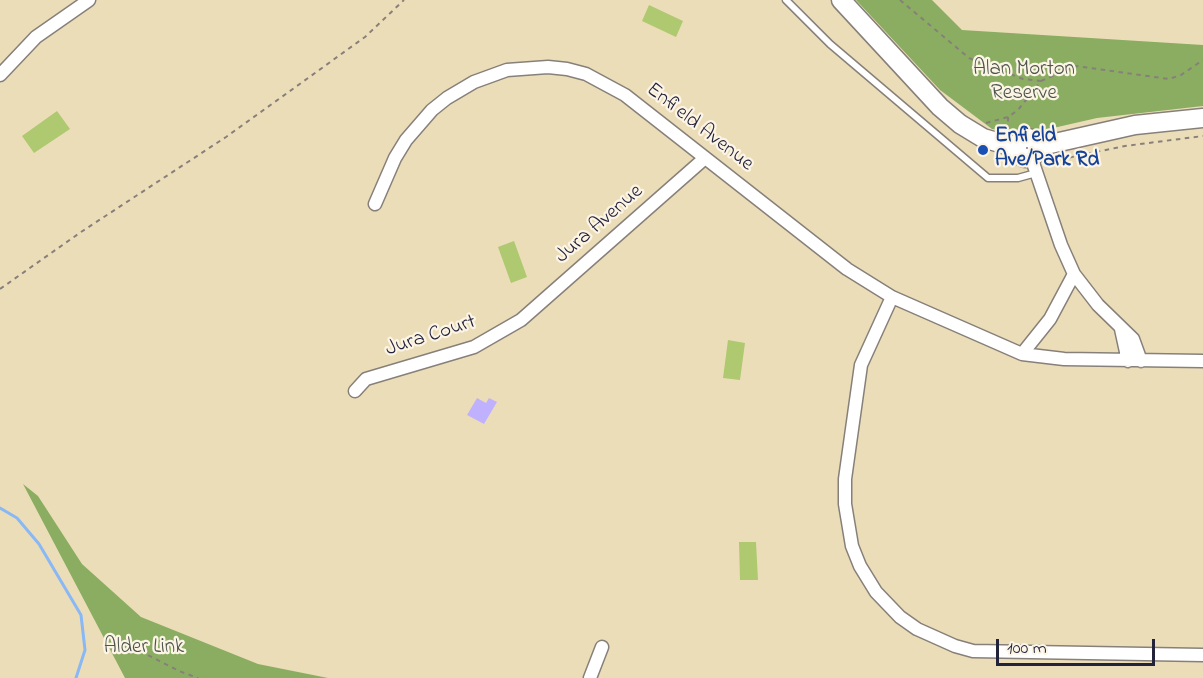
<!DOCTYPE html>
<html>
<head>
<meta charset="utf-8">
<style>
  body { margin:0 }
  #map { position:relative; width:1203px; height:678px; overflow:hidden; background:#ecddb9; font-family:"Indie Flower",sans-serif }
  canvas { display:block }
  .scale { position:absolute; left:996px; top:639px; width:159px; height:27px; box-sizing:border-box; border:3px solid #22223b; border-top:0; padding-left:8px; font-size:18px; line-height:21px; white-space:nowrap; color:#22223b; -webkit-text-stroke:4px #fcf5e5; paint-order:stroke }
</style>
</head>
<body>
<div id="map">
<canvas width="1203" height="678"></canvas>
<div class="scale">100 m</div>
</div>
<script>
const c = document.querySelector('canvas').getContext('2d');
c.lineJoin = 'round';
function fill(path, color) { c.fillStyle = color; c.fill(path, 'evenodd'); }
const poly = rows => new Path2D(rows.map(r => 'M' + r).join(''));
function stroke(path, color, width, dash) { c.strokeStyle = color; c.lineWidth = width; c.lineCap = dash ? 'butt' : 'round'; c.setLineDash(dash || []); c.stroke(path); }
function label(font, color, halo, rows, align = 'center') {
  c.font = font + ' "Indie Flower",sans-serif'; c.lineWidth = 4.5; c.setLineDash([]); c.textBaseline = 'middle'; c.strokeStyle = halo; c.fillStyle = color; for (const [text, x, y, turn = 0] of rows) {
    c.save(); c.translate(x, y); c.rotate((+turn || 0) * Math.PI / 180); c.textAlign = isNaN(turn) ? turn : align; if (halo) c.strokeText(text, 0, 0); c.fillText(text, 0, 0); c.restore();
  }
}
const green = poly([
  [649,5,683,21,676,37,642,21],
  [57,111,70,129,34,153,22,136],
  [514,241,527,277,511,283,498,247],
  [728,340,745,343,740,380,723,378],
  [739,542,756,542,758,580,740,580]
]);
const forest = poly([
  [856,0,932,0,962,30,1203,45,1203,106,1097,118,1027,134,992,129,940,90],
  [23,484,38,496,82,564,141,617,258,664,328,678,125,678]
]);
const stream = poly([
  [0,508,17,518,39,544,81,615,85,650,76,678]
]);
const building = poly([
  [477,398,486,403,489,398,497,402,484,424,467,415]
]);
const path = poly([
  [900,0,969,58,1023,79,1041,81],
  [1008,117,1008,132],
  [986,123,1008,117,1018,110,1041,81,1076,66,1169,79,1181,75,1203,60],
  [1043,163,1125,146,1203,136],
  [0,289,81,232,226,137,365,37,404,0],
  [140,651,179,671,198,678]
]);
const lane = poly([
  [786,0,830,44,988,178,1018,178,1036,173]
]);
const street = poly([
  [0,75,36,37,89,0],
  [1031,157,1061,245,1074,274,1098,305,1133,339,1141,361],
  [375,204,395,158,406,140,432,110,447,98,474,82,507,70,548,67,567,69,586,74,625,95,847,269,892,297,1022,354,1064,359,1203,361],
  [892,297,861,365,845,479,845,504,852,546,860,566,876,592,900,617,917,629,955,646,973,651,1203,655],
  [1121,329,1128,361],
  [1022,354,1050,319,1074,274],
  [355,391,366,379,474,347,521,320,705,158],
  [590,678,602,647]
]);
const secondary = poly([
  [841,0,940,107,960,124,983,138,1017,148],
  '1017 148a10 10 0 1 1 20 0a10 10 0 1 1-20 0Z',
  [1037,147,1135,125,1203,118]
]);
const markers = [
  [983,150,6,"#1a4fb4"]
];
const parkNames = [
  ["Alan Morton",1024,71],
  ["Reserve",1024,95],
  ["Alder Link",144,649]
];
const streetNames = [
  ["Enfield Avenue",699,128,38],
  ["Jura Avenue",600,225,-41],
  ["Jura Court",431,337,-18]
];
const transitNames = [
  ["Enfield",995,138],
  ["Ave/Park Rd",995,162]
];
fill(green, '#aec96f');
fill(forest, '#8aad62');
stroke(stream, '#89b8f4', 3);
fill(building, '#c0b1fe');
stroke(lane, '#87807a', 9);
stroke(street, '#87807a', 15);
stroke(secondary, '#87807a', 21);
stroke(path, '#87807a', 2, [4.5, 4.5]);
stroke(lane, '#fff', 6);
stroke(street, '#fff', 12);
stroke(secondary, '#fff', 18);
for (const [x, y, r, color] of markers) { const dot = new Path2D(); dot.arc(x, y, r, 0, 2 * Math.PI); c.fillStyle = color; c.fill(dot); stroke(dot, '#fcf5e5', 2); }
label('21px', '#4c544b', '#fcf5e5', parkNames);
label('21px', '#22223b', '#fcf5e5', streetNames);
label('bold 21px', '#164399', '#fcf5e5', transitNames, 'left');
</script>
</body>
</html>
